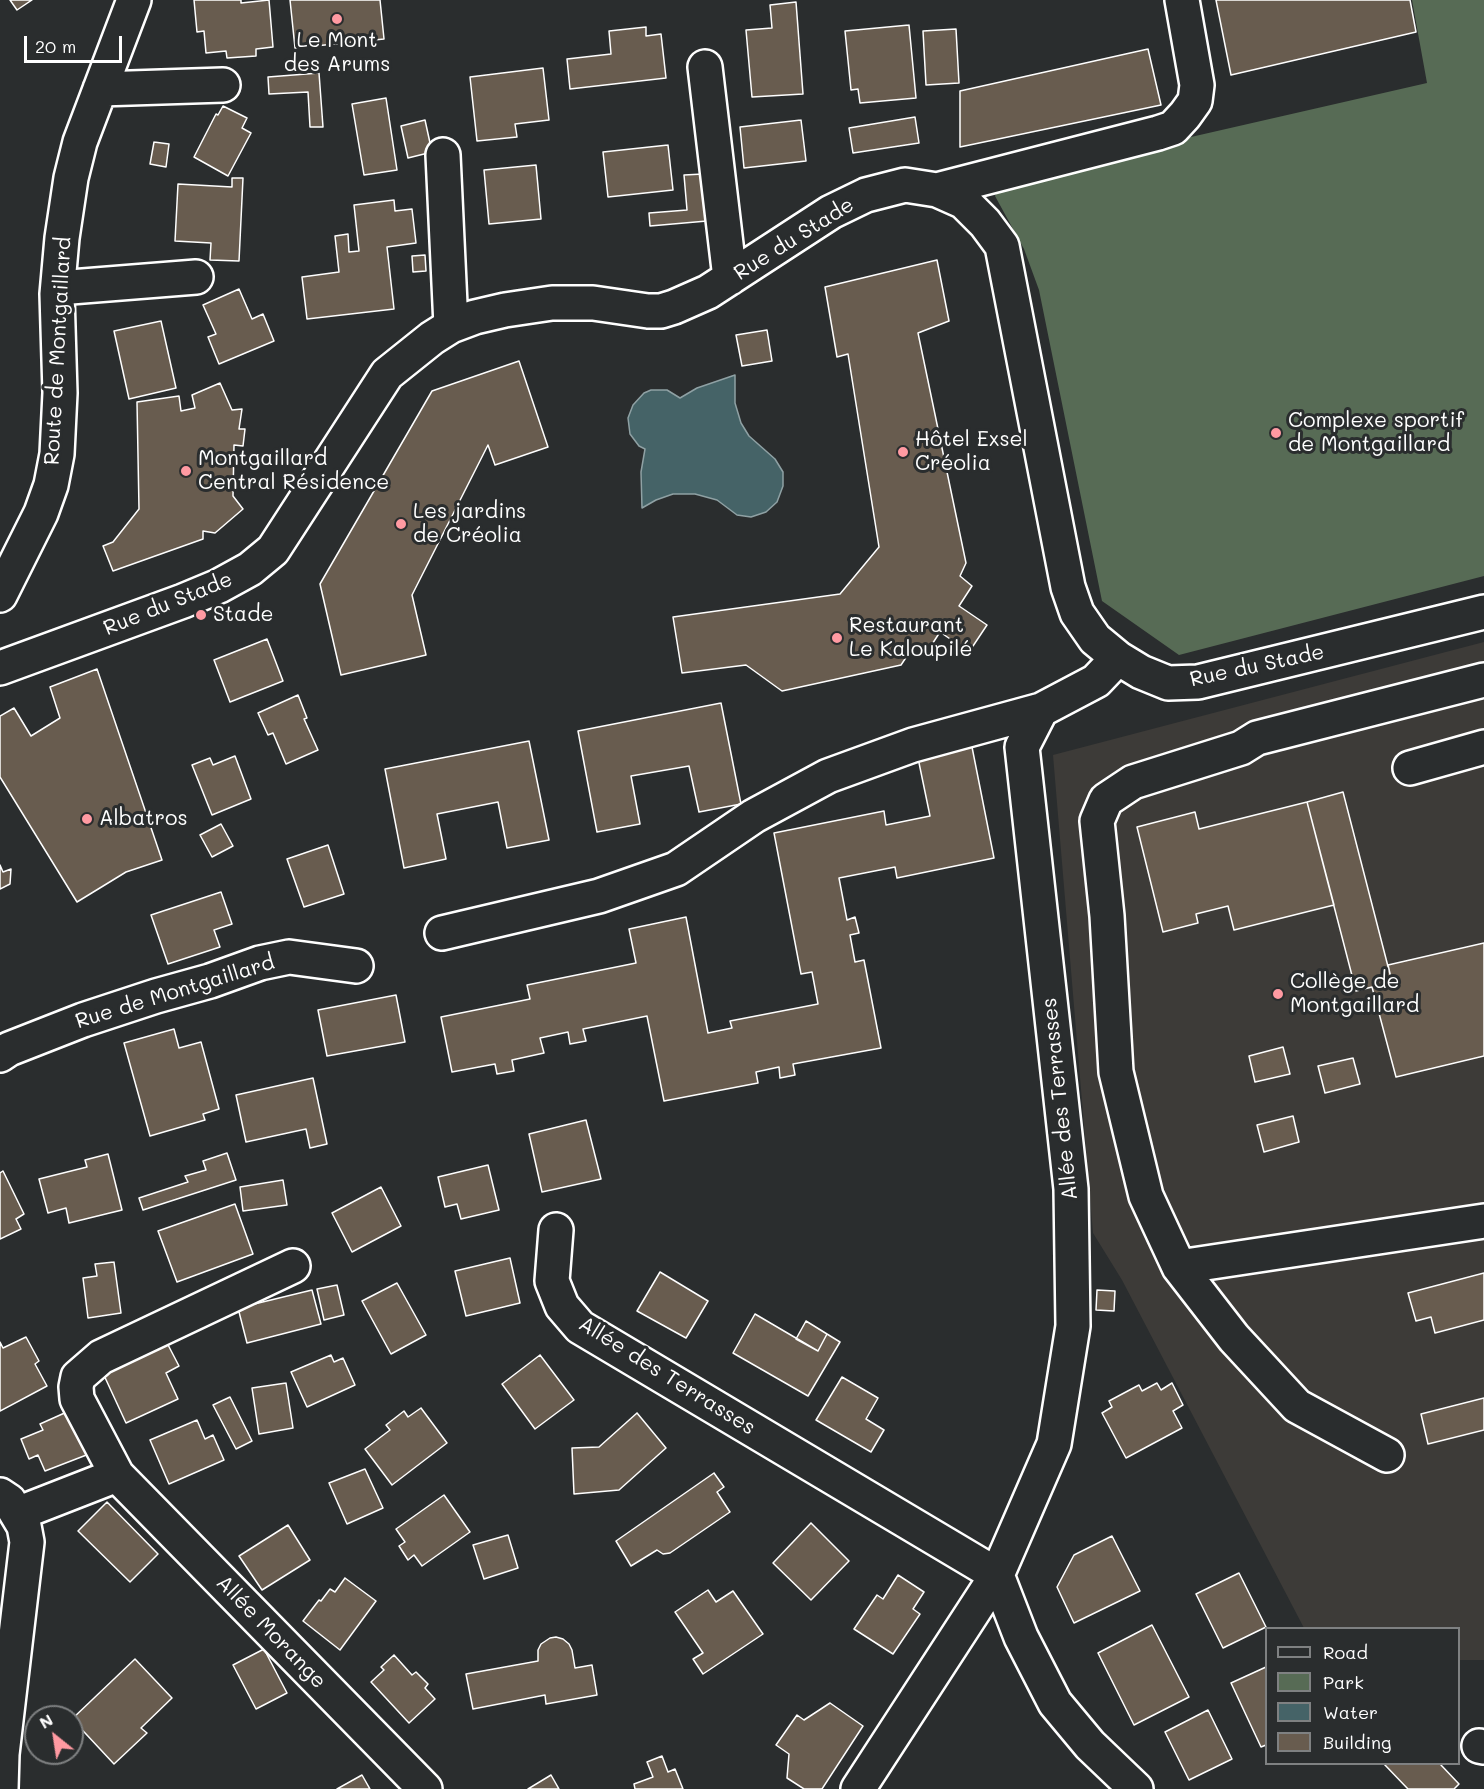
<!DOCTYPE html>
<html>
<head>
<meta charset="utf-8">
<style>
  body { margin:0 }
  #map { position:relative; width:1484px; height:1789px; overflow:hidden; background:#2a2d2e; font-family:Mali,sans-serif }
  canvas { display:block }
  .legend { position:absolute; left:1265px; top:1627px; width:195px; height:138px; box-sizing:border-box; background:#2a2d2e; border:2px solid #7f8182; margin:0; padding:8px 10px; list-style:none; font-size:18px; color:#fff }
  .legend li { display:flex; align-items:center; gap:12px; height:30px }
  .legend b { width:30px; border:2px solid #7f8182 }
  .north { position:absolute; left:24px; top:1705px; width:60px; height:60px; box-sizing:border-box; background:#2a2d2e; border:2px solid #7f8182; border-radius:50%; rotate:330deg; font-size:16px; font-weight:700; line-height:24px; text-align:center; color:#fff }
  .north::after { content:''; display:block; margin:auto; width:21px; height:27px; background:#ff9aa2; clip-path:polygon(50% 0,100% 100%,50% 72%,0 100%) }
  .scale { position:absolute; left:24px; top:36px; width:98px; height:27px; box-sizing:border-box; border:3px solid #fff; border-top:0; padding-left:8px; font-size:18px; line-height:21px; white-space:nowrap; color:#fff; -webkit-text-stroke:4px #2a2d2e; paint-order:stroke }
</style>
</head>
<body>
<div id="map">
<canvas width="1484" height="1789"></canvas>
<ul class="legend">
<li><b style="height:8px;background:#2a2d2e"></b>Road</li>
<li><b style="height:16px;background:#576b55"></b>Park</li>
<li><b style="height:16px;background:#456367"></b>Water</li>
<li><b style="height:16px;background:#685c4f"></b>Building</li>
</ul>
<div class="north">N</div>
<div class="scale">20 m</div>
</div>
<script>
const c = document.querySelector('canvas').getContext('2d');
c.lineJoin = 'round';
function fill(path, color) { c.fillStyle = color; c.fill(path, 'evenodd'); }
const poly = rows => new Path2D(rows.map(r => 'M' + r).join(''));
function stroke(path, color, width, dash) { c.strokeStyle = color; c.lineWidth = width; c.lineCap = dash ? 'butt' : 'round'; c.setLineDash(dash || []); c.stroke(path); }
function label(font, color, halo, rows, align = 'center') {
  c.font = font + ' Mali,sans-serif'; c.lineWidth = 6; c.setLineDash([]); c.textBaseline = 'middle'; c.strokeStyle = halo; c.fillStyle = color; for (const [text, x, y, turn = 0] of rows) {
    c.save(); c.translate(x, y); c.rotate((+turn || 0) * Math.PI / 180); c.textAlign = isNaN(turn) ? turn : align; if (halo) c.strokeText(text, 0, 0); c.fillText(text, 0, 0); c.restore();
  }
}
const built = poly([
  [1484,642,1484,1660,1459,1660,1458,1628,1304,1628,1122,1280,1093,1233,1053,755]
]);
const green = poly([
  [1412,0,1484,0,1484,576,1179,655,1102,601,1039,290,1024,249,995,196,1003,180,1427,83]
]);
const water = poly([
  [735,375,735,403,741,423,749,436,775,459,783,472,783,486,777,502,766,512,751,517,737,515,717,500,695,494,673,494,656,500,642,508,641,472,645,449,639,446,630,434,628,418,633,405,644,393,651,390,667,390,680,398,697,388,735,375]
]);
const building = poly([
  [10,0,32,0,17,10,10,0],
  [194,0,241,0,241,3,269,0,273,47,256,49,256,56,227,58,226,51,206,53,204,31,197,32,194,0],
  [290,0,380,0,384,39,295,48,290,0],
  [1216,0,1410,0,1416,32,1231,75,1216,0],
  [796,2,803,94,752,97,746,30,772,28,770,5,796,2],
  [909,25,916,98,860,103,858,89,851,90,845,31,909,25],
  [646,27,646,36,661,34,666,78,570,89,567,59,611,54,609,31,646,27],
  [956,29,959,83,926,85,923,31,956,29],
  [1148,49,1161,105,960,147,960,91,1148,49],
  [543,68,549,120,515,124,517,137,477,141,470,77,543,68],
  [319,73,323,127,310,127,308,92,269,94,268,77,319,73],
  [386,98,397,170,364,175,352,104,386,98],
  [223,106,247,118,242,128,251,133,228,176,194,157,216,114,218,115,223,106],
  [915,117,919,143,853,153,849,128,915,117],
  [425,120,432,152,408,158,401,126,425,120],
  [801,120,806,161,744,168,740,127,801,120],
  [154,142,169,144,166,167,150,164,154,142],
  [668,145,673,190,608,197,603,152,668,145],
  [536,165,541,219,489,224,484,170,536,165],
  [703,174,707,221,650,226,649,213,687,210,684,175,703,174],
  [232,178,243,178,239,261,210,260,211,243,175,241,178,184,232,187,232,178],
  [394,200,395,211,412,209,416,243,387,247,394,309,307,319,302,277,339,272,335,236,348,234,349,252,359,251,354,205,394,200],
  [425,255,426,271,413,272,412,256,425,255],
  [937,260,949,321,918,333,966,563,960,576,972,586,959,606,987,625,969,652,940,632,927,652,915,644,901,665,782,691,746,665,682,673,673,617,840,594,879,547,848,354,837,357,825,287,937,260],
  [239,289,252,319,263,314,274,341,219,364,208,337,216,334,203,305,239,289],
  [161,321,176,388,129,399,114,331,161,321],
  [767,330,772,361,742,366,736,335,767,330],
  [519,361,548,447,495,465,488,445,412,595,426,655,341,675,320,584,432,391,519,361],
  [220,383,232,410,242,409,239,429,245,429,243,446,234,445,233,496,243,509,215,533,203,531,203,539,113,571,103,546,113,542,139,509,137,402,179,396,181,411,195,408,192,395,220,383],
  [267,639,283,681,230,702,214,660,267,639],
  [97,669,162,860,126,872,77,902,0,777,0,716,14,708,31,736,60,718,50,687,97,669],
  [298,695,307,718,304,719,318,750,286,764,273,733,268,735,258,713,298,695],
  [721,703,741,804,699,812,689,766,631,776,640,824,597,832,578,731,721,703],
  [529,741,549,840,507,848,498,802,437,814,446,859,404,868,385,769,529,741],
  [972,747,994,858,897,878,895,867,839,878,847,920,855,917,859,933,850,935,855,962,864,960,881,1048,793,1064,795,1075,780,1078,779,1067,756,1072,758,1083,664,1101,647,1016,583,1029,586,1041,570,1044,568,1032,540,1038,544,1053,512,1060,514,1071,497,1074,495,1064,452,1072,441,1017,530,999,527,985,636,963,629,929,686,917,708,1033,732,1028,730,1021,818,1004,812,972,801,974,774,833,884,811,886,825,930,816,918,758,972,747],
  [235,756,251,799,212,815,192,765,210,758,213,765,235,756],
  [1343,792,1392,982,1356,991,1307,802,1343,792],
  [1307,802,1334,905,1234,930,1228,906,1196,914,1198,923,1163,932,1137,827,1195,812,1199,829,1307,802],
  [221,824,233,846,212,857,200,835,221,824],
  [328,845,344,894,304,907,287,859,328,845],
  [0,865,3,872,11,869,10,884,0,889,0,865],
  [221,892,232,924,214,930,220,947,168,964,151,915,221,892],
  [1484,943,1484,1056,1396,1077,1372,987,1392,982,1388,965,1484,943],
  [396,995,405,1042,327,1056,318,1010,396,995],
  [174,1029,179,1048,201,1042,219,1109,203,1114,205,1120,150,1136,124,1043,174,1029],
  [1283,1047,1290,1074,1255,1082,1249,1056,1283,1047],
  [1353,1058,1360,1084,1325,1093,1318,1066,1353,1058],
  [313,1078,327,1144,310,1148,306,1129,246,1142,236,1095,313,1078],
  [1293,1116,1299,1142,1264,1152,1257,1125,1293,1116],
  [586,1120,601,1179,542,1192,529,1134,586,1120],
  [227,1153,236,1180,143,1210,139,1198,188,1182,185,1176,206,1170,203,1161,227,1153],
  [108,1154,122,1210,69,1223,66,1208,48,1213,39,1179,87,1167,85,1160,108,1154],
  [488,1165,499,1210,461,1219,457,1204,445,1207,438,1177,488,1165],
  [3,1171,24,1214,16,1219,21,1229,0,1239,0,1173,3,1171],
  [283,1180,287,1205,243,1211,240,1187,283,1180],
  [381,1187,401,1226,352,1252,332,1213,381,1187],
  [235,1204,253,1254,177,1282,158,1231,235,1204],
  [510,1258,520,1303,466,1316,455,1271,510,1258],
  [114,1262,121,1313,88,1318,83,1278,97,1276,95,1264,114,1262],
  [660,1272,708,1301,686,1338,637,1311,660,1272],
  [1484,1273,1484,1320,1435,1333,1431,1317,1416,1321,1408,1293,1484,1273],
  [397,1283,426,1335,391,1354,362,1301,397,1283],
  [337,1285,344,1315,324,1320,317,1289,337,1285],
  [312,1290,321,1324,247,1343,238,1308,312,1290],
  [1097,1290,1115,1291,1114,1311,1096,1310,1097,1290],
  [755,1314,818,1351,827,1334,840,1342,808,1396,733,1353,755,1314],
  [806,1321,827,1334,818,1351,796,1339,806,1321],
  [26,1337,39,1361,35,1364,47,1386,0,1411,0,1342,3,1348,26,1337],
  [166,1341,179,1366,166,1373,178,1399,126,1423,102,1371,166,1341],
  [331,1355,334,1362,343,1358,355,1385,307,1407,291,1372,331,1355],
  [540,1355,574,1400,535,1429,502,1384,540,1355],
  [842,1377,878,1398,866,1419,884,1430,871,1452,816,1420,842,1377],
  [286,1383,293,1428,259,1434,252,1388,286,1383],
  [1157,1383,1161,1390,1172,1383,1183,1405,1173,1411,1182,1428,1126,1458,1102,1413,1112,1407,1109,1401,1139,1385,1142,1391,1157,1383],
  [230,1397,252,1441,236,1449,213,1405,230,1397],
  [1484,1398,1484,1430,1428,1444,1421,1414,1484,1398],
  [421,1408,447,1443,392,1485,365,1449,390,1430,386,1425,404,1411,408,1417,421,1408],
  [69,1411,89,1454,45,1471,38,1455,29,1459,21,1439,43,1430,40,1424,69,1411],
  [637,1413,666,1448,619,1490,574,1494,572,1448,599,1447,637,1413],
  [197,1420,205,1439,213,1435,224,1460,169,1484,150,1440,197,1420],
  [365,1469,383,1508,347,1524,329,1483,365,1469],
  [714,1473,724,1487,717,1492,730,1512,670,1553,663,1554,657,1550,631,1566,616,1541,714,1473],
  [444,1495,470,1532,422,1566,414,1555,408,1560,399,1546,405,1542,396,1529,444,1495],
  [107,1502,158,1554,130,1582,78,1531,107,1502],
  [811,1523,849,1561,811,1600,773,1563,811,1523],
  [288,1525,310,1560,262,1590,239,1556,288,1525],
  [508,1535,518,1568,484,1579,473,1545,508,1535],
  [1112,1536,1140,1591,1074,1623,1057,1587,1074,1555,1112,1536],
  [1239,1573,1266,1627,1223,1648,1196,1594,1239,1573],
  [898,1575,924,1592,913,1609,920,1614,893,1654,854,1629,877,1595,883,1599,898,1575],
  [345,1578,376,1601,340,1650,303,1621,319,1600,321,1601,330,1589,335,1592,345,1578],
  [708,1590,716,1602,733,1591,763,1634,703,1674,693,1659,703,1653,675,1612,708,1590],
  [1152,1625,1189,1697,1134,1725,1098,1653,1152,1625],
  [556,1637,563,1639,569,1644,572,1650,575,1668,592,1665,597,1695,546,1704,545,1695,473,1709,466,1674,538,1661,538,1650,541,1644,550,1638,556,1637],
  [264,1649,287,1693,256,1709,233,1665,264,1649],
  [394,1655,412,1675,416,1672,428,1684,425,1688,435,1699,409,1723,371,1682,384,1670,381,1667,394,1655],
  [135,1659,172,1698,141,1728,147,1733,114,1764,72,1719,135,1659],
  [1266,1667,1266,1745,1261,1747,1231,1683,1266,1667],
  [830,1703,863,1726,822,1789,804,1789,787,1778,789,1754,776,1745,797,1715,804,1720,830,1703],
  [1208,1710,1232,1759,1189,1780,1165,1732,1208,1710],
  [662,1756,668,1772,675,1769,683,1789,635,1789,634,1784,653,1777,647,1762,662,1756],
  [1384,1764,1442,1764,1441,1765,1459,1784,1454,1789,1408,1789,1384,1764],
  [362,1775,370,1789,337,1789,362,1775],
  [551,1775,559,1789,528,1789,551,1775]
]);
const minor = poly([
  [705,67,730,278],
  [100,89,223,85],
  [443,155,451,326],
  [937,190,1158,133,1173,128,1185,115,1195,101,1197,85,1182,0],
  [58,288,196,277],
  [0,595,41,513,51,485,57,454,60,393,57,294,62,238,71,178,80,142,134,0],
  [0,668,183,601,219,586,250,569,273,550,387,374,432,338,451,326,475,317,505,310,552,303,593,303,648,311,661,311,674,307,708,292,831,212,866,195,905,185,937,190,964,202,985,223,1002,246,1068,587,1077,613,1095,639,1118,658,1141,672,1168,683,1198,682,1484,612],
  [1410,768,1484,747],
  [442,933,599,896,676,869,754,816,828,776,913,745,1041,710],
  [0,1055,9,1049,83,1020,156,996,210,981,260,963,289,957,356,966],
  [556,1230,552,1281,562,1306,580,1327,997,1575,1021,1637,1055,1703,1090,1745,1136,1789],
  [293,1266,101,1357,78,1377,76,1387,77,1399,117,1475,425,1789],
  [1179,1267,1484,1221],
  [1387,1455,1297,1406,1234,1338,1179,1267,1146,1196,1116,1072,1107,916,1097,821,1106,800,1133,782,1241,748,1257,738,1484,680],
  [0,1495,9,1501,24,1526,27,1542,2,1754,1,1789],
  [17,1514,117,1475],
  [1479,1746,1484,1747],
  [858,1789,997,1575,1054,1444,1073,1326,1071,1189,1022,747,1041,710,1096,681,1118,658]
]);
const markers = [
  [337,19,6,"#ff9aa2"],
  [1276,433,6,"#ff9aa2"],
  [903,452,6,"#ff9aa2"],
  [186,471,6,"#ff9aa2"],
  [401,524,6,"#ff9aa2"],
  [201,615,6,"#ff9aa2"],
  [837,638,6,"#ff9aa2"],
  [87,819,6,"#ff9aa2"],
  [1278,994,6,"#ff9aa2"]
];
const poiNames = [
  ["Le Mont",337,41,"center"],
  ["des Arums",337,65,"center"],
  ["Complexe sportif",1288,421],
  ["de Montgaillard",1288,445],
  ["Hôtel Exsel",915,440],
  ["Créolia",915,464],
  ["Montgaillard",198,459],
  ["Central Résidence",198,483],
  ["Les jardins",413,512],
  ["de Créolia",413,536],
  ["Stade",213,615],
  ["Restaurant",849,626],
  ["Le Kaloupilé",849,650],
  ["Albatros",99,819],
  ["Collège de",1290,982],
  ["Montgaillard",1290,1006]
];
const streetNames = [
  ["Rue du Stade",794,239,-32],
  ["Route de Montgaillard",58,351,-87],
  ["Rue du Stade",168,604,-22],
  ["Rue du Stade",1257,666,-12],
  ["Rue de Montgaillard",175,992,-17],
  ["Allée des Terrasses",1060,1099,-96],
  ["Allée des Terrasses",667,1376,32],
  ["Allée Morange",271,1632,46]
];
fill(built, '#3d3b38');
fill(green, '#576b55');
fill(water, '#456367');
stroke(water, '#8fa1a4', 1.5);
fill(building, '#685c4f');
stroke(building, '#fff', 1.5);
stroke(minor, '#fff', 38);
stroke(minor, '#2a2d2e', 33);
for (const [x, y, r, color] of markers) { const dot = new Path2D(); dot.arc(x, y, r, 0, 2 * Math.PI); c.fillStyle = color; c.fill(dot); stroke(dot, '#2a2d2e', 2); }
label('21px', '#fff', '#2a2d2e', poiNames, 'left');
label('21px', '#fff', '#2a2d2e', streetNames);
</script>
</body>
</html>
